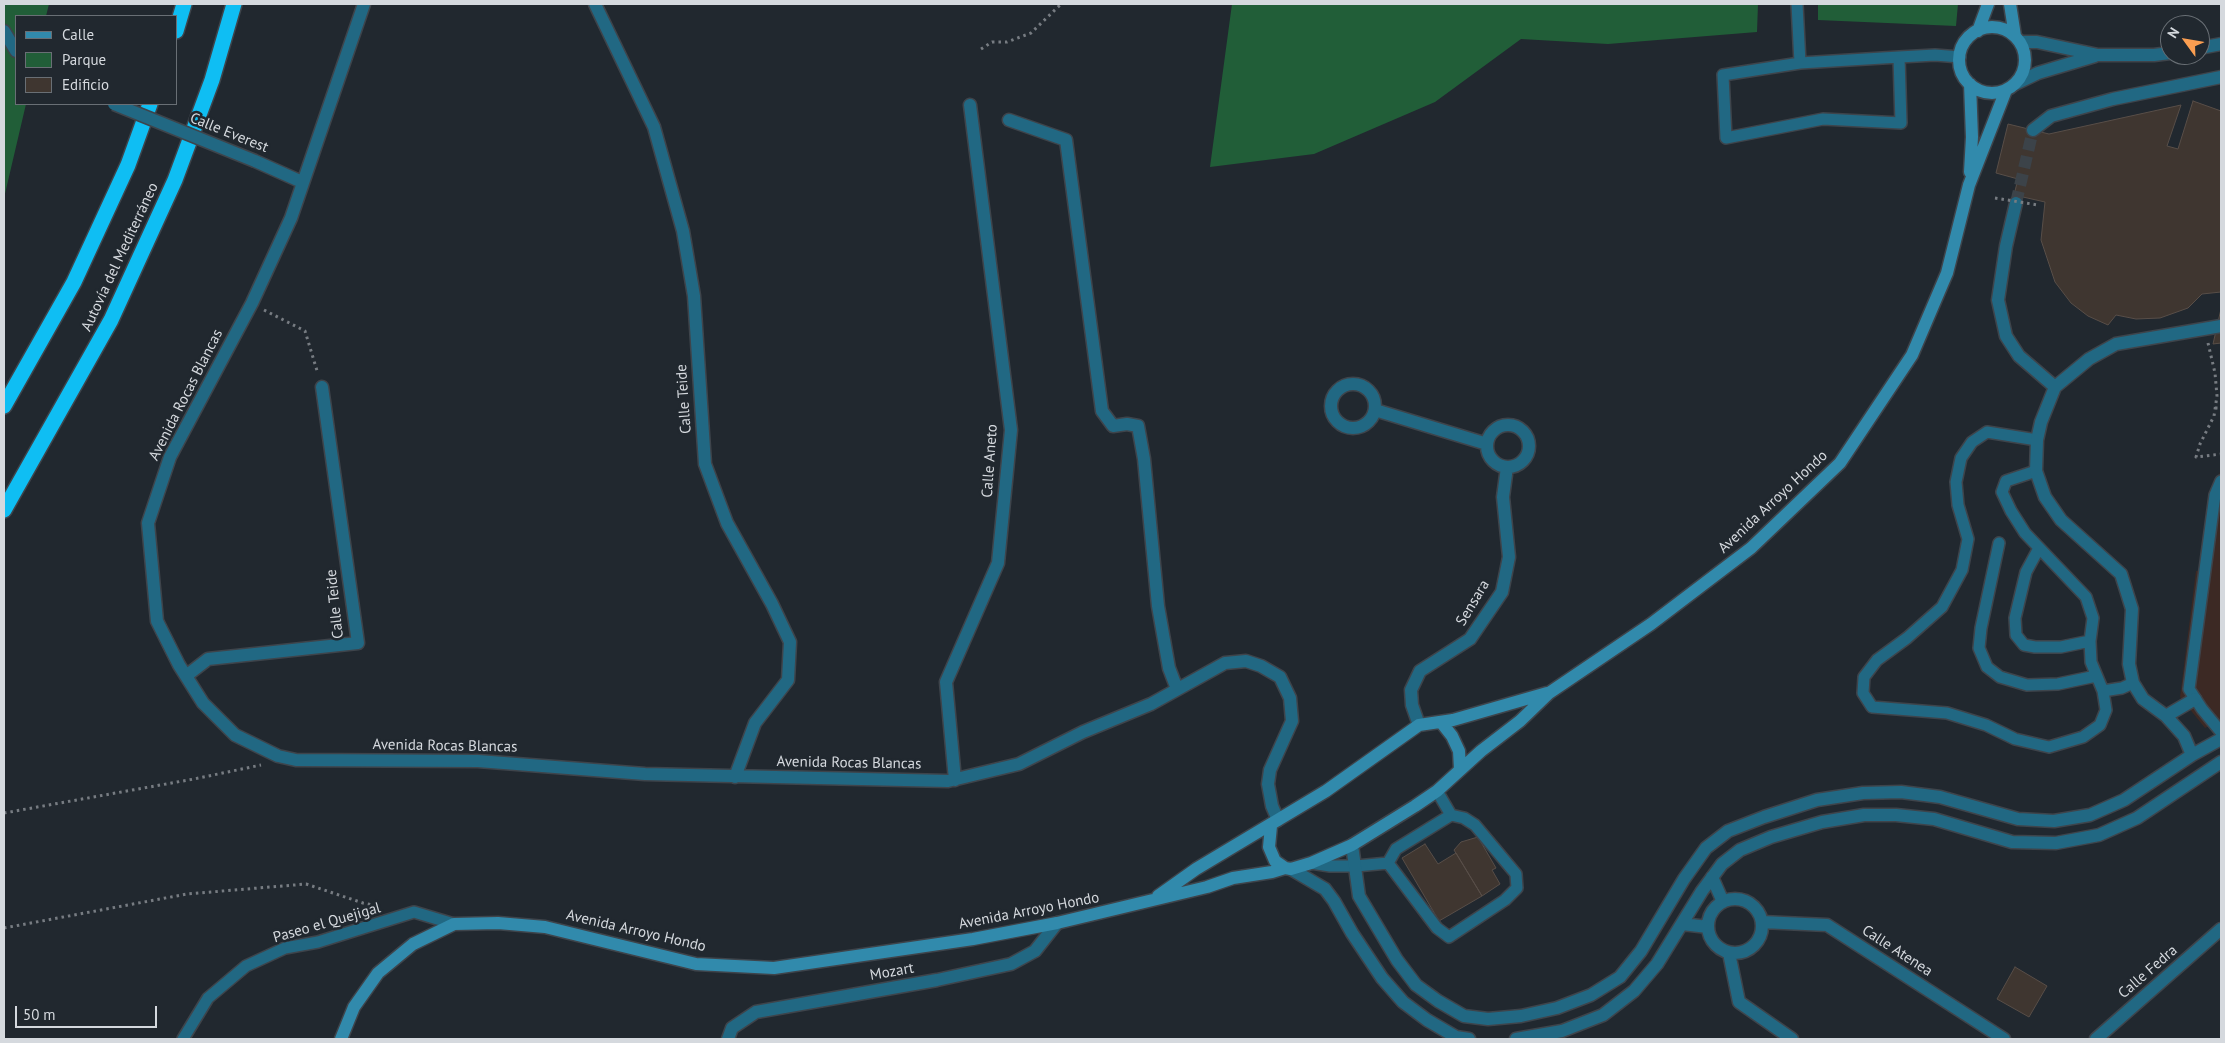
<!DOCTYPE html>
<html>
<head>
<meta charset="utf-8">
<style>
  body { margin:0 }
  #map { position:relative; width:2225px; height:1043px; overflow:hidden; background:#21282f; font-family:"PT Sans",sans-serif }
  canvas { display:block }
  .frame { position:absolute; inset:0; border:5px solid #d5d9de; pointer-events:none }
  .legend { position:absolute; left:15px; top:15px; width:162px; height:90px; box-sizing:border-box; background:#21282f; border:1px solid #696f75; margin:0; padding:6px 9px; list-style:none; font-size:15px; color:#d5d9de }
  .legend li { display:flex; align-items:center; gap:10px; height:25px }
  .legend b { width:25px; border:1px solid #696f75 }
  .north { position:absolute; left:2160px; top:15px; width:50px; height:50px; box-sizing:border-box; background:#21282f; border:1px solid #696f75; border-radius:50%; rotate:302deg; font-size:14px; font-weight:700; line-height:20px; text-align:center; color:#d5d9de }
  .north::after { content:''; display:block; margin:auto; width:18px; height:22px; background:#fb9e51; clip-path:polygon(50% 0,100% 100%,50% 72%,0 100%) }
  .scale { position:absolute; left:15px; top:1006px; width:142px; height:22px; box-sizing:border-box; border:2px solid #d5d9de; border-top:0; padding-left:6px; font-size:15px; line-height:18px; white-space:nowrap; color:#d5d9de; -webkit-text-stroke:4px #21282f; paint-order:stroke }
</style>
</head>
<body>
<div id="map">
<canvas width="2225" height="1043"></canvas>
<div class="frame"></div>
<ul class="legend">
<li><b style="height:6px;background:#318aac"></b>Calle</li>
<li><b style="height:14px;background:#215e38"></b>Parque</li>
<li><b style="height:14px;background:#3f3630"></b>Edificio</li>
</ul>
<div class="north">N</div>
<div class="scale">50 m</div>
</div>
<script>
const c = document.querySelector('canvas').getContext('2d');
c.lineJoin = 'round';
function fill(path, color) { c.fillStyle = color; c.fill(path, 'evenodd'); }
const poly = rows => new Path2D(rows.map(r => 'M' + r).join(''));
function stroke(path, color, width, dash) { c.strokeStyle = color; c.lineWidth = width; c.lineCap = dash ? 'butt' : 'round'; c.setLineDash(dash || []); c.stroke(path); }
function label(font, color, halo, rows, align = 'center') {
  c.font = font + ' "PT Sans",sans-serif'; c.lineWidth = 5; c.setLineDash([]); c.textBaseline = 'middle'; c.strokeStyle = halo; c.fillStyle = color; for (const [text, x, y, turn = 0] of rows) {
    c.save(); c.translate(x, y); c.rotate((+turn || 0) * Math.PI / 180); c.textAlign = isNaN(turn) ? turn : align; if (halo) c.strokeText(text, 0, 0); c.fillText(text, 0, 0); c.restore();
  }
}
const medical = poly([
  [2221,469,2221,721,2205,728,2180,697,2196,571,2199,571,2209,507]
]);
const green = poly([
  [4,4,49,4,46,16,16,16,16,104,26,104,4,198],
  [1232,4,1758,4,1757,32,1608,44,1521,39,1435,102,1314,154,1210,167],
  [1818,4,1958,4,1956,26,1818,20]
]);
const building = poly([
  [2193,101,2221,111,2221,292,2202,294,2188,308,2160,318,2136,319,2116,315,2108,325,2088,316,2071,303,2055,282,2041,240,2045,202,2014,195,2018,179,1996,173,2008,124,2049,134,2181,105,2167,146,2178,149,2193,101],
  [2221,309,2221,343,2213,344,2221,309],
  [1478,837,1496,868,1492,870,1500,884,1482,896,1454,850,1461,842,1478,837],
  [1425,844,1438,864,1456,853,1482,896,1439,921,1402,858,1425,844],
  [2015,967,2047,986,2029,1017,1997,999,2015,967]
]);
const streetTunnel = poly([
  [2016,203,2033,130]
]);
const path = poly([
  [981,49,992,42,1007,42,1031,33,1061,4],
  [264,310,305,331,318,374],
  [2208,343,2215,373,2217,396,2214,416,2200,444,2196,457,2221,454],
  [2215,408,2221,408],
  [4,813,194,779,261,765],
  [4,928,187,894,306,884,363,903,379,906]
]);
const lane = poly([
  [1797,4,1800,63],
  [1899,57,1901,123,1823,119,1726,138,1723,75,1800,63,1899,57,1935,55,1960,57],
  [2037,440,1987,432,1972,442,1961,458,1956,482,1958,505,1968,539,1962,570,1942,607,1907,638,1877,660,1864,677,1863,693,1872,707,1947,713,1986,725,2015,739,2049,747,2083,737,2100,725,2106,710,2103,691,2091,662,2090,641,2061,647,2035,647,2024,645,2016,635,2015,618,2026,572,2039,548],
  [2036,471,2006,481,2002,492,2011,511,2025,533,2086,597,2093,618,2090,641],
  [2221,481,2215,495,2189,689,2202,709,2221,732],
  [1999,543,1981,628,1979,648,1987,667,2000,677,2027,685,2058,684,2096,676],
  [2103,691,2122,688,2133,683],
  [1437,791,1451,815,1396,849,1388,863,1437,928,1449,937,1505,900,1517,888,1516,874,1475,825,1464,818,1451,815],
  [1311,863,1330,866,1356,866,1388,863],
  [183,1039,208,998,246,966,285,948,318,942,414,912,454,924]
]);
const street = poly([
  [364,4,291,218,252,303,170,457,148,523,157,621,179,665,203,703,235,735,278,756,296,760,478,761,645,774,948,781,1019,764,1083,732,1151,704,1225,663,1246,661,1261,666,1280,677,1290,698,1292,721,1270,770,1268,784,1272,806,1278,820],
  [595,4,654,127,683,231,694,296,705,464,727,523,772,604,790,642,788,680,755,723,735,777],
  [4,31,16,51],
  [2020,42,2037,42,2098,55,2154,55,2170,53],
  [2200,48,2221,44],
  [2015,84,2038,73,2095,56],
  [1009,120,1066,140,1102,411,1113,426,1127,424,1138,426,1144,459,1158,606,1169,668,1177,689],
  [2033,130,2051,116,2113,99,2221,77],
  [255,161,302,182],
  [2016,203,2006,246,1998,300,2006,336,2019,356,2055,387],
  '1331 406a22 22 0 1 1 44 0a22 22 0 1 1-44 0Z',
  [1375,410,1487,444],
  '1487 446a21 21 0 1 1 42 0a21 21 0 1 1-42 0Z',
  [186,676,208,659,358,643,322,387],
  [2166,716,2195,699],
  [1419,725,1412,705,1411,690,1420,671,1470,639,1502,592,1509,557,1503,497,1507,467],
  [2192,755,2184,736,2166,716,2143,699,2133,683,2129,664,2132,609,2121,574,2061,520,2045,497,2036,471,2037,440,2041,422,2055,387,2089,359,2116,344,2221,326],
  [955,780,946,682,998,563,1011,430,970,105],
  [1352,845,1359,896,1397,960,1416,985,1438,1001,1464,1016,1488,1019,1521,1016,1557,1008,1591,995,1620,977,1641,951,1684,879,1706,848,1728,831,1764,817,1817,800,1863,793,1901,792,1940,797,2018,819,2054,821,2090,815,2124,800,2192,755,2221,739],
  [1291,869,1325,889,1334,901,1352,933,1382,978,1403,1002,1427,1020,1456,1037,1469,1039],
  [1712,877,1723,902],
  '1708 926a27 27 0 1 1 54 0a27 27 0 1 1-54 0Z',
  [1762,922,1827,925,2004,1039],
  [1682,924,1708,927],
  [1729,953,1739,1002,1792,1039],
  [728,1039,732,1028,756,1012,937,980,1011,964,1035,951,1057,923],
  [1516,1039,1562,1031,1603,1015,1634,991,1657,964,1702,891,1722,864,1740,850,1771,837,1822,822,1864,815,1896,815,1934,819,2012,842,2056,843,2099,835,2137,818,2221,762],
  [2096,1039,2221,929]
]);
const secondary = poly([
  [2010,4,2015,36],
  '1959 60a33 33 0 1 1 66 0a33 33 0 1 1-66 0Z',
  [1978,31,1988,4],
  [1970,172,1972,137,1970,84],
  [1441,722,1452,736,1459,751,1460,769],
  [1271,826,1269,847,1275,861,1285,868,1291,869,1311,863,1352,845,1415,806,1437,791,1481,751,1520,721,1549,693,1651,624,1751,548,1840,463,1912,355,1947,273,1969,185,2006,90],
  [1158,896,1196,869,1326,791,1419,725,1453,720,1547,693],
  [341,1039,354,1007,378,973,413,944,454,924,498,923,545,927,696,964,774,968,973,939,1057,923,1207,887,1233,878,1272,872,1285,868]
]);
const highway = poly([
  [176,31,184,4],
  [4,406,74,282,128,165,150,104],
  [4,510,111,320,175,180,212,80,234,4]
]);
const pathBridge = poly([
  [1995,198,2038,205]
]);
const streetBridge = poly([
  [114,104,255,161]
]);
const streetNames = [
  ["Calle Everest",229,133,22],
  ["Autovía del Mediterráneo",120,257,-65],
  ["Avenida Rocas Blancas",186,395,-63],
  ["Calle Teide",684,399,-94],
  ["Calle Aneto",990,461,-86],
  ["Avenida Arroyo Hondo",1773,502,-43],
  ["Sensara",1473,603,-59],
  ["Calle Teide",335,604,-96],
  ["Avenida Rocas Blancas",445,746,1],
  ["Avenida Rocas Blancas",849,763,1],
  ["Avenida Arroyo Hondo",1029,911,-11],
  ["Paseo el Quejigal",327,923,-16],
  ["Avenida Arroyo Hondo",636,931,13],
  ["Calle Atenea",1897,951,33],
  ["Mozart",892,972,-10],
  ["Calle Fedra",2148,972,-41]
];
fill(medical, '#3c2924');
fill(green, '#215e38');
fill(building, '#3f3630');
stroke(building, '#584e48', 1);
stroke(streetTunnel, '#3c4349', 12, [12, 6]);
stroke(lane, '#3e444b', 14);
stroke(street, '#3e444b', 15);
stroke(secondary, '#3e444b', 15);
stroke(highway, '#3e444b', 18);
stroke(path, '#777c82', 3, [2.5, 4]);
stroke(lane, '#216883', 11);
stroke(street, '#216883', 12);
stroke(secondary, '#318aac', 12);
stroke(highway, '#0fbef3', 15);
stroke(streetBridge, '#3e444b', 15, []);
stroke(pathBridge, '#777c82', 3, [2.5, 4]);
stroke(streetBridge, '#216883', 12);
label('15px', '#d5d9de', '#21282f', streetNames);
</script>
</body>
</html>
